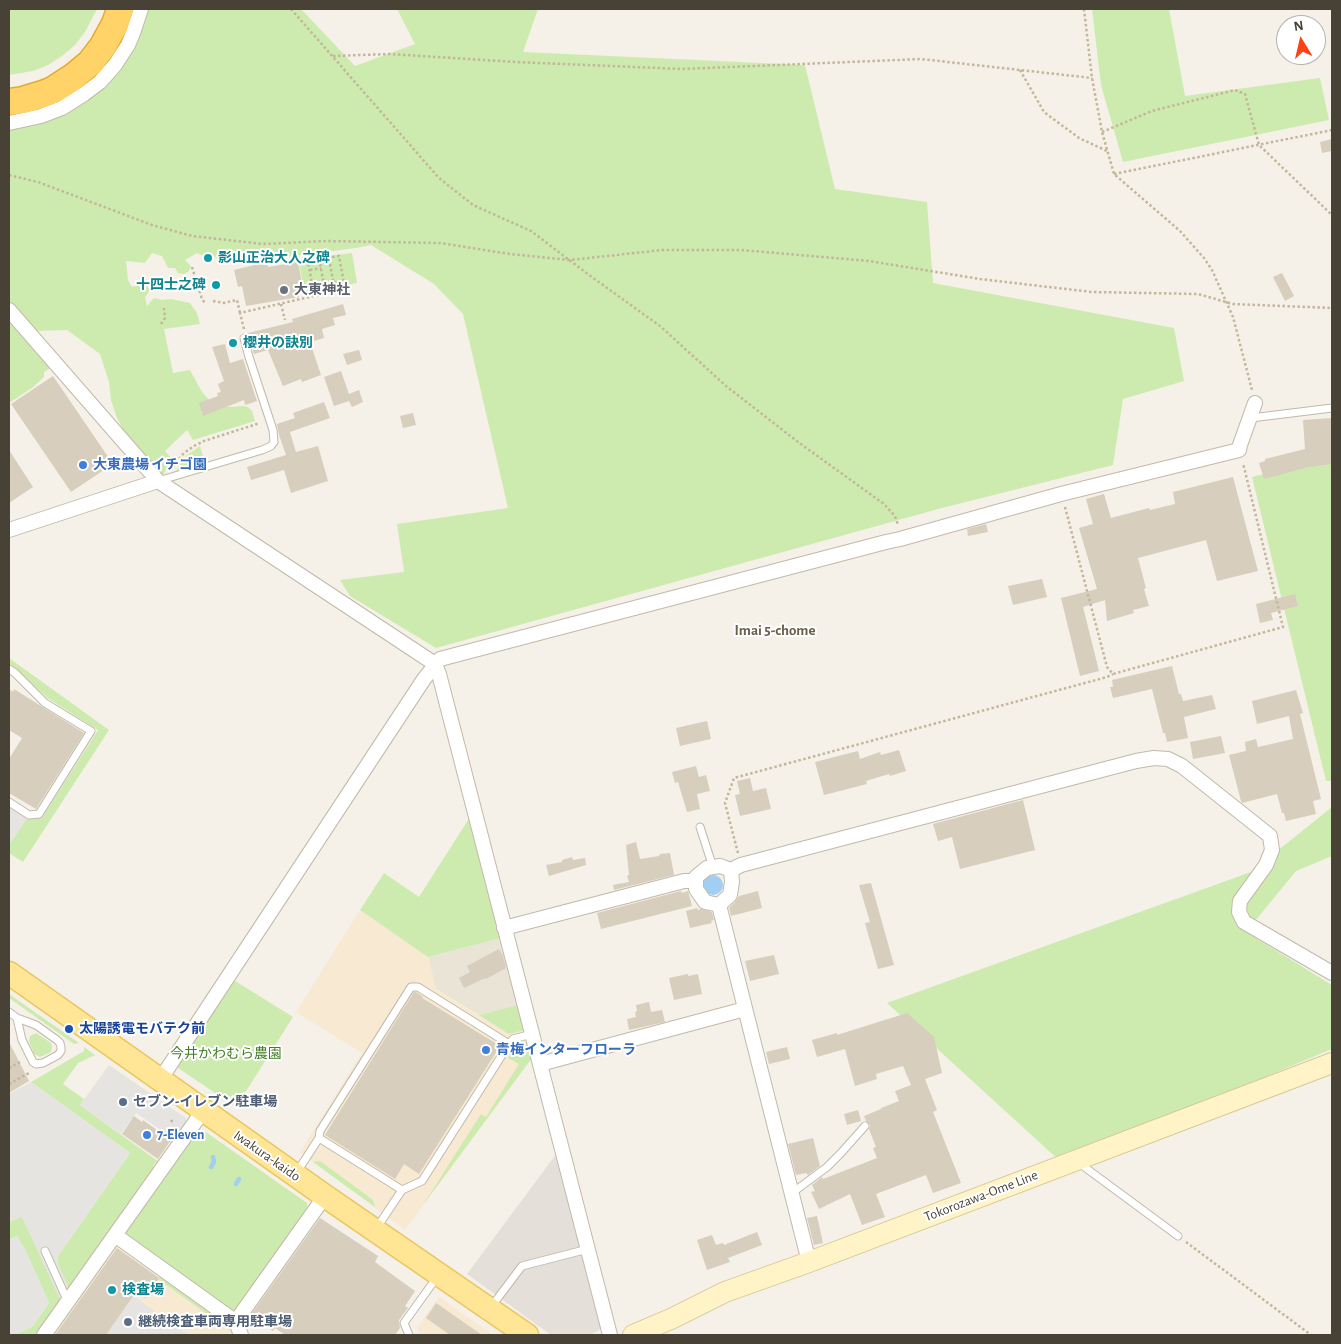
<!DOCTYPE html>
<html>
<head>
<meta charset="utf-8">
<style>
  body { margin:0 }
  #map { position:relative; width:1341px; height:1344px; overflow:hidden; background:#f5f1e8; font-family:"Alegreya Sans",sans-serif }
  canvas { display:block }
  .frame { position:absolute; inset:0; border:10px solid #484236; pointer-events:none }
  .north { position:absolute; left:1276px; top:15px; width:50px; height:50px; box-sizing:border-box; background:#fff; border:1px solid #b6b3af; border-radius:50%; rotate:351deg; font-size:14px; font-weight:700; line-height:20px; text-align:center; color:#484236 }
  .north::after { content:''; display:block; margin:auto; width:18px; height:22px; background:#ff4114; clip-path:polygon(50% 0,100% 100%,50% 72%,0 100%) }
</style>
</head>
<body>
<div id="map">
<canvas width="1341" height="1344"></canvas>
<div class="frame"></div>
<div class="north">N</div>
</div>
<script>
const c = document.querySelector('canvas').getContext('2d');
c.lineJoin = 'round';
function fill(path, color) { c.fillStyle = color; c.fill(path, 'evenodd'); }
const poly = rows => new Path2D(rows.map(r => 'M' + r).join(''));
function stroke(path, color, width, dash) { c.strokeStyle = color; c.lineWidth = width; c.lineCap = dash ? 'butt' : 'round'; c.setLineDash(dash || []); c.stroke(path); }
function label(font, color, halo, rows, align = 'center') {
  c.font = font + ' "Alegreya Sans","Noto Sans JP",sans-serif'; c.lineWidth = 4; c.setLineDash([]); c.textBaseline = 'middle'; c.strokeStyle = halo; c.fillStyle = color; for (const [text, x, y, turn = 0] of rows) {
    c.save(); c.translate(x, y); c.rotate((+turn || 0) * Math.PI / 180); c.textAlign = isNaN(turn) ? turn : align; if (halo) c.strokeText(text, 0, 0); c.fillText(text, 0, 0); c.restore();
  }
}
const residential = poly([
  [501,938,518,1005,479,1015,436,989,428,957]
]);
const commercial = poly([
  [360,910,428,957,436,989,478,1015,518,1005,532,1058,405,1230,300,1152,362,1053,296,1012],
  [120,1247,228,1323,234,1335,52,1335,113,1248],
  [439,1297,493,1335,420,1335,417,1328]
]);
const industrial = poly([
  [557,1153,602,1326,598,1331,588,1335,551,1335,467,1274]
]);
const green = poly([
  [9,9,97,9,85,32,75,45,62,56,48,65,33,71,9,75],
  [148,9,301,9,355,66,415,44,397,9,538,9,523,52,805,65,835,189,927,202,933,283,1174,328,1184,381,1123,399,1113,465,942,508,436,648,350,596,340,580,404,572,397,524,508,508,463,314,434,284,371,245,356,248,263,260,255,256,241,259,220,261,211,254,201,255,197,253,185,260,191,266,189,271,184,274,178,273,175,268,168,268,162,256,152,253,145,263,126,261,128,280,132,287,144,283,150,290,145,297,147,306,154,298,162,300,171,299,190,303,197,313,200,324,164,329,173,373,190,370,202,392,213,404,231,407,243,406,248,407,252,411,255,421,193,440,187,430,165,451,173,460,162,476,127,437,117,418,111,400,109,382,100,354,67,330,35,331,9,301,9,129,71,111,84,102,140,33],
  [1092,9,1169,9,1185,96,1320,78,1329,120,1123,162,1101,85],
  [352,253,357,283,313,292,313,294,305,296,299,264,302,263,302,259],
  [9,318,52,367,44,372,44,377,32,388,9,403],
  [200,446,205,463,176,472,180,462,187,455],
  [1332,462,1332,781,1326,781,1252,477,1301,464],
  [9,658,109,730,23,862,9,853,9,845,26,819,42,818,98,730,49,699,19,672,9,664],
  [1332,807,1332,856,1296,871,1246,932,1332,985,1332,1049,1061,1162,887,1003,1251,872],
  [470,817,501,938,428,957,360,910,384,873,419,897],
  [232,979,293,1017,236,1107,178,1068,177,1062],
  [9,994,79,1043,74,1044,9,998],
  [518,1005,525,1030,509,1034,479,1015],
  [36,1033,51,1043,52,1047,51,1052,40,1057,34,1054,29,1041,30,1036],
  [527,1042,528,1043,532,1058,423,1205,481,1114,486,1117,519,1064,508,1058,516,1045],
  [84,1047,95,1055,78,1063,63,1084,84,1099,80,1105,159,1162,158,1163,156,1162,153,1166,155,1167,69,1289,57,1262,58,1256,130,1153,31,1082,84,1051],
  [203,1130,307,1203,308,1211,238,1310,231,1311,127,1237,125,1230,195,1131],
  [320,1161,373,1200,375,1207,313,1162],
  [22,1216,61,1301,37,1335,17,1335,16,1334,32,1327,49,1303,23,1245,22,1245,17,1236,9,1240,9,1222],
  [161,1275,228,1323,232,1328,234,1335,233,1335,231,1331,158,1279]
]);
const parking = poly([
  [9,802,29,815,9,845],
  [109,1065,186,1118,186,1124,175,1140,136,1113,121,1134,80,1105],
  [31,1082,130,1153,58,1256,57,1262,69,1289,61,1301,22,1217,9,1222,9,1094],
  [17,1236,22,1245,23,1245,49,1303,32,1327,17,1334,17,1335,9,1335,9,1240],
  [134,1296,143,1303,189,1335,106,1335]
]);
const water = poly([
  '703 885a10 10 0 1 1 20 0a10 10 0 1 1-20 0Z'
]);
const stream = poly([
  [211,1167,214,1162,213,1157],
  [236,1184,239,1179]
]);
const building = poly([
  [1332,139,1332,151,1322,153,1320,142],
  [267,262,268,267,298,262,303,289,298,290,299,297,246,306,242,286,238,287,234,270],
  [1282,273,1294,296,1285,301,1273,277],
  [343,304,346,315,333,318,335,325,322,329,324,338,310,342,321,375,302,382,301,379,283,386,268,350,254,354,248,333,293,322,292,319],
  [225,344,230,363,243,359,257,401,245,405,244,400,203,416,199,403,218,396,217,393,221,392,218,384,224,381,212,347],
  [359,350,362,360,347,365,343,354],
  [341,371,349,394,359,390,363,402,352,407,349,401,334,406,324,377],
  [53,376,113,464,71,492,11,404],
  [324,402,330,418,290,432,296,452,318,446,328,481,291,493,284,470,251,480,247,467,286,455,279,435,277,424,295,418,293,413],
  [413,413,416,425,403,428,400,416],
  [1332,418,1332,464,1309,467,1264,479,1259,463,1265,461,1265,459,1305,449,1303,420],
  [9,450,33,487,9,503],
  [1233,477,1258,571,1217,581,1206,540,1138,558,1146,588,1144,589,1149,606,1133,610,1134,613,1107,621,1105,600,1083,607,1099,671,1080,676,1061,598,1097,589,1079,528,1093,524,1086,499,1104,494,1111,518,1149,508,1150,510,1175,504,1173,492],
  [986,524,988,532,968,536,967,529],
  [1042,579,1047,597,1013,605,1008,586],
  [1295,594,1298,606,1271,613,1273,620,1260,623,1256,604],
  [1172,666,1179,694,1181,694,1183,701,1212,695,1216,709,1184,717,1188,738,1167,742,1165,733,1163,733,1152,689,1113,698,1110,687,1113,687,1112,680],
  [9,689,13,692,14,689,84,733,36,809,9,793,9,759,22,738,9,730],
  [1296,690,1303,713,1300,714,1321,799,1313,801,1316,814,1286,821,1284,813,1282,813,1277,794,1242,803,1241,801,1229,755,1246,751,1245,742,1256,739,1258,747,1293,739,1289,716,1257,724,1252,701],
  [707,721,711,739,680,746,676,728],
  [1221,736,1225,753,1193,759,1190,742],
  [899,750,906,771,890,776,889,774,866,781,867,784,824,795,815,762,858,751,860,759,880,752,881,755],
  [696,766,699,777,706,775,710,791,697,794,700,809,687,812,678,782,675,783,672,772],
  [750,778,753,791,766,788,771,809,740,816,735,795,740,794,737,781],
  [1023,800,1035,850,960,869,952,837,938,841,933,824],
  [636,842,640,859,659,856,660,854,670,853,674,875,614,890,613,885,629,882,627,876,629,875,626,845],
  [572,857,573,860,585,858,586,865,549,876,546,865,562,862,562,860],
  [871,883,894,965,878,969,865,923,870,922,859,885],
  [681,891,682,893,688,891,692,906,601,929,597,913],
  [758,891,762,908,731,916,729,908,736,901,739,896],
  [697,908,698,910,701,909,712,912,714,920,711,921,712,923,690,928,686,911],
  [499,949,503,956,506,968,486,979,485,978,464,988,459,978,470,972,467,966],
  [774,955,779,974,750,981,745,961],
  [688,974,688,976,698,974,702,994,674,1000,669,978],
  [414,992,416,992,423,997,422,998,500,1046,419,1174,404,1164,395,1179,325,1135],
  [649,1002,651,1012,662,1010,665,1022,629,1030,627,1019,636,1017,635,1012,637,1011,636,1005],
  [907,1013,934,1037,942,1073,925,1079,937,1110,933,1112,961,1183,933,1193,926,1175,876,1194,885,1217,862,1225,850,1194,819,1209,811,1192,815,1191,812,1185,822,1177,823,1179,877,1158,873,1148,876,1147,869,1129,870,1125,866,1121,864,1116,881,1109,881,1108,899,1101,895,1091,911,1085,903,1066,876,1074,877,1079,855,1086,845,1049,817,1057,812,1040,837,1033,837,1035],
  [9,1042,29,1081,9,1093],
  [787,1047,790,1059,769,1064,766,1052],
  [858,1110,861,1121,847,1125,844,1114],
  [134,1116,142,1122,143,1120,171,1140,158,1159,122,1134],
  [813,1138,820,1166,808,1175,806,1173,796,1175,788,1144],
  [817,1216,823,1243,814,1245,807,1218],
  [320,1218,378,1256,375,1262,415,1291,405,1306,408,1308,399,1320,399,1323,400,1328,395,1335,285,1335,275,1328,273,1331,250,1316],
  [757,1232,762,1245,728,1258,730,1262,707,1270,697,1240,712,1235,716,1245,723,1243,724,1245],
  [117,1248,159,1278,145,1298,136,1292,106,1335,55,1335],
  [436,1303,482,1335,450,1335,426,1318]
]);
const path = poly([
  [291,9,439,178,473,205,531,231,589,275,660,326,726,386,798,442,884,504,895,516,898,525],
  [1084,9,1092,78,1102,132,1114,174,1180,231,1204,258,1212,270,1233,317,1252,390],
  [333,56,389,54,516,62,682,69,921,59,1092,78],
  [1020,70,1044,112,1079,138,1107,151],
  [1102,132,1152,111,1235,90,1245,94,1259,145,1332,215],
  [1114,174,1332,130],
  [9,175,38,182,152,225,192,236,263,244,326,241,440,243,510,254,570,260,662,250,741,250,869,261,980,279,1092,292,1198,294,1233,304,1332,308],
  [319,259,326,294],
  [330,264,335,291],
  [192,267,202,299,205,303],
  [310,270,321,268],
  [324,284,343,281],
  [314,296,308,261,339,256,345,289],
  [213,301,224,303,237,300,240,313],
  [281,304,285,320],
  [161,324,165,318,164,308],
  [244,329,240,313,348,288],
  [173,467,178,460,184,453,194,446,204,441,260,423],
  [1065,507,1107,667,1113,674,1283,627,1243,463],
  [738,853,725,803,734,778,1107,677,1113,674],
  [9,1068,22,1061],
  [9,1084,29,1073],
  [171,1122,173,1119],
  [1186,1242,1311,1335]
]);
const service = poly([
  [1251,418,1332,408],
  [158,481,262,450,271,446,274,442,273,430,249,357,244,338],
  [9,669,15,673,45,703,91,731,39,814,29,815,9,802],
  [700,827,711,861,711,867],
  [9,1012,17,1018,36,1025,57,1040,60,1043,61,1047,61,1051,58,1055,43,1063,36,1064,33,1062,22,1040,17,1018],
  [319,1138,402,1190],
  [1079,1163,1178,1236],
  [297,1172,319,1138,320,1131,411,987,418,987,509,1044],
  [792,1193,827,1167,841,1153,865,1126],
  [376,1229,402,1190,422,1181,509,1044,513,1039,532,1034],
  [45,1251,68,1302],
  [491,1307,522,1266,588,1249],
  [409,1335,404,1323,437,1277]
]);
const minor = poly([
  [9,123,41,116,62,108,84,94,100,82,115,65,128,45,133,33,141,9],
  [9,310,158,481,435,664,439,674,610,1335],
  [9,530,158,481],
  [720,866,731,870,732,882,730,895,719,905,705,902,696,889,696,877,707,868,720,866],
  [731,870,741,865,1136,761,1154,758,1168,759,1182,766,1270,836,1272,850,1266,865,1240,901,1239,912,1244,922,1332,973],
  [719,905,809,1262],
  [504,928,684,881,696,881],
  [540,1064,745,1009],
  [160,1080,424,679,440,659,886,542,900,539,1061,494,1239,450,1240,445,1255,403],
  [115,1235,236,1322],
  [44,1335,203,1111],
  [241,1335,236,1322,241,1314,325,1196]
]);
const secondary = poly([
  [633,1335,673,1318,725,1292,809,1262,1332,1063]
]);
const primary = poly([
  [9,973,325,1196,527,1335]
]);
const motorway = poly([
  [9,102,23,100,43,94,53,90,73,77,90,63,103,46,115,24,120,9]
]);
const markers = [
  [208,258,5,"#0f9aa8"],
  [216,285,5,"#0f9aa8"],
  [284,290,5,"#6b7280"],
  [233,343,5,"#0f9aa8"],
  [83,465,5,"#3f7fe0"],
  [69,1029,5,"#1a4fb4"],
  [486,1050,5,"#3f7fe0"],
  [123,1102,5,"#5c6f8a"],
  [147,1135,5,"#3f7fe0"],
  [112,1290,5,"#0f9aa8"],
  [128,1322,5,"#5c6f8a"]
];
const cultureNames = [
  ["影山正治大人之碑",218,258],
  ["十四士之碑",206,285,"right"],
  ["櫻井の訣別",243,343],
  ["検査場",122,1290]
];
const worshipNames = [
  ["大東神社",294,290]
];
const shopNames = [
  ["大東農場 イチゴ園",93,465],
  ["青梅インターフローラ",496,1050],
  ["7-Eleven",157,1135]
];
const transitNames = [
  ["太陽誘電モバテク前",79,1029]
];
const parkNames = [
  ["今井かわむら農園",226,1054]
];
const serviceNames = [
  ["セブン-イレブン駐車場",133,1102],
  ["継続検査車両専用駐車場",138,1322]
];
const streetNames = [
  ["Iwakura-kaido",267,1156,35],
  ["Tokorozawa-Ome Line",981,1196,-21]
];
const neighbourhoodNames = [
  ["Imai 5-chome",775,630]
];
fill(residential, '#e9e4d6');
fill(commercial, '#f7e9d2');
fill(industrial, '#e4e0d9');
fill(green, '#cdebaf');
fill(parking, '#e6e4e0');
fill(water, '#a1cff4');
stroke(stream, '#a1cff4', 4.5);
fill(building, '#d7cebd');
stroke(service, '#c1baaa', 9);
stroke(minor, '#c1baaa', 16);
stroke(secondary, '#d7c895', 22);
stroke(primary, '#eac661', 25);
stroke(motorway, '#e5aa31', 29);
stroke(path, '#c3b69a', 2.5, [2.5, 2.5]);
stroke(service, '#fff', 7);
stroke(minor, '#fff', 14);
stroke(secondary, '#fff4c7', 20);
stroke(primary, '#ffe596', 22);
stroke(motorway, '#ffd368', 26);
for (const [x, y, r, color] of markers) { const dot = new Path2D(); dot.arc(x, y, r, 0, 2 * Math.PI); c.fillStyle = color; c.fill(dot); stroke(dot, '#fff', 2); }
label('bold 14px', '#0d838f', '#fff', cultureNames, 'left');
label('bold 14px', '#5b616d', '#fff', worshipNames, 'left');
label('bold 14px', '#366cbe', '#fff', shopNames, 'left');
label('bold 14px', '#164399', '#fff', transitNames, 'left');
label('14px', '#447e26', '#fff', parkNames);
label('bold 14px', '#4e5e75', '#fff', serviceNames, 'left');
label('14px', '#484236', '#fff', streetNames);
label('bold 15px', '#6c604d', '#fff', neighbourhoodNames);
</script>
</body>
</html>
